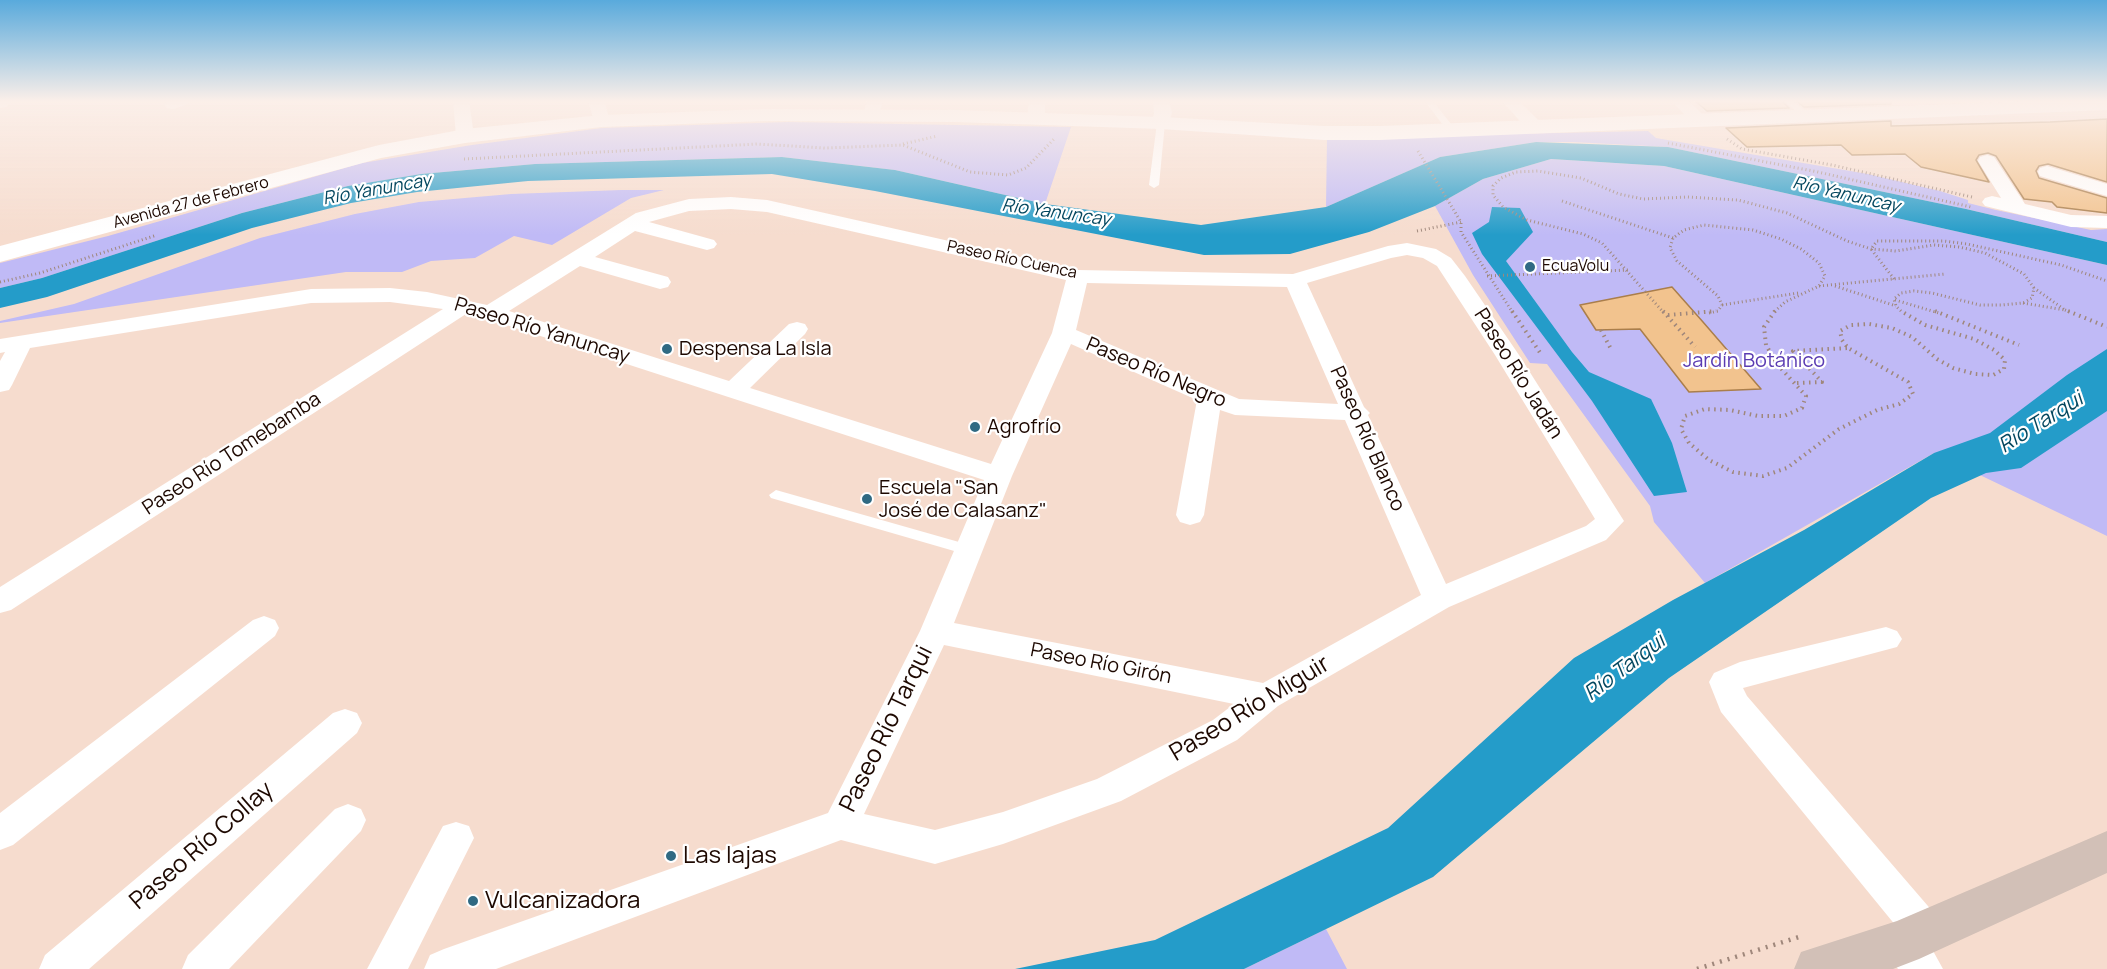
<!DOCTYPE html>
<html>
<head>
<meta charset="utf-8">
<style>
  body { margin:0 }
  canvas { display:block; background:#f6dcce }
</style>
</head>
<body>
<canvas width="2107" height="969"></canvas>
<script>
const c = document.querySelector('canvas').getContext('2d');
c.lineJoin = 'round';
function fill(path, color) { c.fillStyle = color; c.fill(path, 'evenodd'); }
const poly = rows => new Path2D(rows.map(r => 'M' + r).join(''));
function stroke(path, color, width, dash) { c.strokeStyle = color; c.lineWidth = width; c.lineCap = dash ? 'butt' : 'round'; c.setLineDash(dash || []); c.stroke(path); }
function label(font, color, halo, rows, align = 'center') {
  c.font = font + ' Manrope,sans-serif'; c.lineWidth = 4.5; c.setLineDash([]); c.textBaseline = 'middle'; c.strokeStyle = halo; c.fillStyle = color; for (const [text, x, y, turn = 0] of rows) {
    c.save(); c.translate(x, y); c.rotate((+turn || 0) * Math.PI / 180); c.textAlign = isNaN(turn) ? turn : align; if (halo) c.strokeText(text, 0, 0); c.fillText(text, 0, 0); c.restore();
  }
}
const green = poly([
  [788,122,1071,127,1045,204,895,170,782,157,535,164,421,174,348,186,242,213,42,278,0,288,0,263,108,236,362,163,472,145,602,128],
  [1648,131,1656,138,1868,174,1940,191,1968,200,1968,203,1996,210,2091,230,2107,229,2107,242,1966,209,1668,147,1573,142,1536,142,1440,157,1326,207,1327,138],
  [1551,159,1664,166,2107,265,2107,536,1934,453,1705,583,1654,522,1650,506,1547,364,1530,363,1473,275,1435,206,1483,179],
  [621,190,664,190,631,198,552,245,514,236,475,258,431,261,402,272,346,272,0,323,0,321,74,304,260,238,355,214,419,202,511,194],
  [1326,929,1347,969,1244,969]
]);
const water = poly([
  [1536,142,1668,147,1966,209,2107,242,2107,265,1664,166,1551,159,1483,179,1435,206,1369,232,1290,254,1204,255,875,191,772,174,528,181,417,192,351,203,252,228,47,297,0,308,0,288,42,278,242,213,348,186,421,174,535,164,782,157,895,170,1045,204,1201,225,1326,207,1440,157],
  [1492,207,1520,208,1533,232,1506,261,1572,352,1589,372,1651,399,1672,443,1687,492,1654,496,1592,401,1482,254,1472,233,1489,222],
  [2107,349,2107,411,2021,468,1986,473,1931,498,1669,678,1433,877,1244,969,1015,969,1155,940,1388,828,1574,658,1673,600,1804,530,1934,453,1990,433,2067,375]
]);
const building = poly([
  [1694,100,1781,100,1789,108,1707,111,1694,100],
  [1795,100,1891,100,1891,104,1804,107,1795,100],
  [2107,119,2107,182,2048,164,2039,166,2036,171,2039,178,2107,198,2107,213,2057,207,2052,202,2024,199,1996,156,1988,153,1979,155,1976,160,1989,182,1921,167,1905,154,1852,155,1841,145,1747,147,1726,128,1891,121,1891,126,2050,122,2107,119],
  [1672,287,1703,322,1761,389,1689,392,1640,329,1596,330,1580,305,1672,287]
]);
const pathFar2 = poly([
  [1727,139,1742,149,1832,165,1972,197],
  [1668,143,1818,172,1971,207],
  [903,144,937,136],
  [1418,151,1461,222,1461,232,1513,313],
  [464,159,757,144,825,148,903,145,970,172,1008,175,1026,168,1054,139],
  [1562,201,1673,238],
  [1417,231,1461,222],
  [1487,276,1628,270],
  [1894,279,1871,249,1877,241,1944,241,1967,244,2061,265,2107,281],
  [0,282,40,273,157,235],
  [1819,286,1945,274],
  [1835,286,1896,306],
  [1895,300,1939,313],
  [2023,303,2065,310,2034,288],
  [1722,305,1798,293],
  [2065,310,2072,313],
  [1664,313,1602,243,1583,234,1527,220,1503,207,1493,195,1493,186,1501,178,1516,172,1538,171,1581,178,1619,194,1643,199,1687,197,1738,200,1787,213,1847,241,1871,249,1896,251,1934,245,1959,247,1985,253,2024,274,2034,288,2032,298,2023,303,2002,305,1980,305,1932,293,1914,291,1901,293,1894,299,1896,306,1903,313],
  [1709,313,1718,311,1722,305,1718,296,1677,261,1670,248,1673,238,1684,230,1704,225,1753,230,1781,239,1801,249,1819,263,1825,276,1819,286,1785,302,1773,313]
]);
const pathFar1 = poly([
  [1512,311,1541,354],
  [1663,311,1695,347],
  [1775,311,1764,327,1766,345,1777,364,1806,396,1802,408,1784,416,1758,416,1730,410,1705,409,1685,416,1681,429,1689,443,1709,460,1733,472,1763,476,1787,468,1839,429,1877,410,1899,404,1913,394,1908,382,1848,348,1842,340,1840,331,1851,325,1869,324,1892,328,1912,337,1937,359,1953,368,1975,374,1993,375,2004,369,2005,360,1994,350,1974,339,1925,325,1901,311],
  [1935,311,2019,345],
  [2068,311,2107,327],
  [1668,315,1716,311],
  [1601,330,1612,351],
  [1797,383,1822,382,1793,351,1848,348]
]);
const path = poly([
  [1697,969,1799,937]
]);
const service = poly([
  [1424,100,1432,100,1455,129,1455,133,1449,133,1424,100],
  [1783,100,1792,100,1811,116,1804,118,1783,100],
  [1161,120,1165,123,1159,185,1154,188,1149,185,1157,123,1161,120],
  [776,490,973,546,975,550,973,554,968,555,771,498,769,495,776,490]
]);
const minor = poly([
  [0,100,13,100,6,107,0,108,0,100],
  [168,100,190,100,188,104,173,109,167,108,164,104,168,100],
  [453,100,469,100,474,136,471,140,465,141,459,140,456,136,453,100],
  [588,100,604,100,610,121,607,125,595,125,588,100],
  [867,100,883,100,878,119,872,120,866,119,863,115,867,100],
  [1029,100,1045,100,1045,118,1042,122,1036,123,1030,122,1027,118,1029,100],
  [1153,100,1169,100,1172,113,1167,127,1161,128,1155,127,1152,123,1154,113,1153,100],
  [1501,100,1518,100,1541,123,1544,127,1541,131,1529,131,1501,100],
  [1671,100,1688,100,1708,120,1705,124,1699,125,1693,124,1671,100],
  [1987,155,1994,157,2025,204,2071,215,2107,216,2107,228,2071,227,1985,206,1982,202,1985,198,1992,196,2001,198,1978,161,1980,157,1987,155],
  [2047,166,2107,184,2107,196,2040,176,2038,172,2040,168,2047,166],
  [731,197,767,200,1078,270,1293,274,1388,246,1407,243,1436,249,1451,258,1465,276,1519,355,1624,521,1606,540,1449,607,1278,706,1237,740,1121,801,1003,844,935,864,841,840,496,969,424,969,430,955,444,949,828,813,920,631,984,480,485,318,466,314,11,610,0,613,0,587,443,309,390,302,311,303,30,348,12,385,9,390,0,392,0,361,5,352,0,353,0,339,311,289,390,288,427,292,487,305,636,213,689,199,731,197],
  [731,209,767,212,1066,280,1052,333,991,464,750,388,805,334,808,329,805,324,797,322,789,324,729,381,509,311,580,266,660,289,668,287,671,282,668,277,595,257,635,231,707,250,714,248,717,244,714,240,649,222,689,211,731,209],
  [1407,255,1423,258,1437,266,1495,355,1595,519,1586,526,1446,584,1368,415,1370,413,1364,407,1307,283,1391,258,1407,255],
  [1087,283,1287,287,1338,404,1239,399,1076,330,1087,283],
  [1071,344,1197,400,1176,515,1180,522,1190,525,1200,522,1204,515,1220,410,1235,415,1345,420,1421,595,1263,683,954,623,1012,476,1071,344],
  [944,645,1234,704,1213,720,1097,779,1003,812,935,830,864,814,944,645],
  [264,616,275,620,279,628,275,636,13,845,0,850,0,813,253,620,264,616],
  [1886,627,1897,631,1902,639,1897,647,1743,688,1747,696,1940,920,1945,933,1940,946,1932,949,1943,969,1898,969,1888,956,1882,943,1888,930,1896,926,1721,712,1709,682,1714,673,1740,662,1886,627],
  [345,709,357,713,362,723,357,733,89,969,39,969,45,955,333,713,345,709],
  [348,804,361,809,366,820,361,831,229,969,182,969,188,955,335,809,348,804],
  [456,822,469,826,474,838,408,969,367,969,443,826,456,822]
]);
const tertiary = poly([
  [2055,100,2107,100,2107,110,1380,140,1324,140,1161,129,955,122,766,121,601,127,465,143,381,158,0,262,0,246,379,145,465,129,601,115,766,109,955,110,1161,117,1324,126,1380,126,2055,100]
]);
const secondary = poly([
  [2107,831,2107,873,1919,959,1893,969,1794,969,1801,952,1897,921,2107,831]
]);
const markers = [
  [1530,267,6,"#306a83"],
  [667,349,6,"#306a83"],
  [975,427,6,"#306a83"],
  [867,499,6,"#306a83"],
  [671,856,6,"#306a83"],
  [473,901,6,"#306a83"]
];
const farStreetnames = [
  ["Avenida 27 de Febrero",191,203,-15],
  ["Paseo Río Cuenca",1012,260,12]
];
const farPoinames = [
  ["EcuaVolu",1542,267]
];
const farWaternames = [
  ["Río Yanuncay",377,190,-10],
  ["Río Yanuncay",1846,195,13],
  ["Río Yanuncay",1056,213,8]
];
const streetNames = [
  ["Paseo Río Yanuncay",542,331,17],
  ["Paseo Río Negro",1156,373,23],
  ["Paseo Río Jadán",1518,374,58],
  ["Paseo Río Blanco",1367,439,66],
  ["Paseo Río Tomebamba",232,454,-33],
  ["Paseo Río Girón",1101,664,11]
];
const poiNames = [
  ["Despensa La Isla",679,349],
  ["Agrofrío",987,427],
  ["Escuela \"San",879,488],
  ["José de Calasanz\"",879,511]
];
const parkNames = [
  ["Jardín Botánico",1754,361]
];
const waterNames = [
  ["Río Tarqui",2041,423,-32],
  ["Río Tarqui",1625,668,-37]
];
const nearStreetnames = [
  ["Paseo Río Miguir",1250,709,-31],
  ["Paseo Río Tarqui",887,729,-64],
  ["Paseo Río Collay",202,846,-41]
];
const nearPoinames = [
  ["Las lajas",683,856],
  ["Vulcanizadora",485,901]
];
fill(green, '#c0baf6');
fill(water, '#249cc9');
fill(building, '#f2c38e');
stroke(building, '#aa7e4b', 1.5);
stroke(pathFar2, '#9f877b', 3, [1, 3]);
stroke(pathFar1, '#9f877b', 4, [1.5, 4.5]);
stroke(path, '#9f877b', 4.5, [2, 6]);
fill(service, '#fff');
fill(minor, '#fff');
fill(tertiary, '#fff');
fill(secondary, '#d2c0b7');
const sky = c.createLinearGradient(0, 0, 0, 235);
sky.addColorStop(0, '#59aadc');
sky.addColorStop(0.43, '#fbefe9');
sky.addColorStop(1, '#fbefe900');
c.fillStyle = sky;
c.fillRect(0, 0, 2107, 235);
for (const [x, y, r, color] of markers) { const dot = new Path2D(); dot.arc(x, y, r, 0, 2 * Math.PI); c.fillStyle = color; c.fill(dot); stroke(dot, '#fff', 2); }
label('16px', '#1d0800', '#fff', farStreetnames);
label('16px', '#1d0800', '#fff', farPoinames, 'left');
label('italic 18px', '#04475f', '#fff', farWaternames);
label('20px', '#1d0800', '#fff', streetNames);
label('20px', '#1d0800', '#fff', poiNames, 'left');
label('20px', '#5a3bb2', '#fff', parkNames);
label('italic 21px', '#04475f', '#fff', waterNames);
label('24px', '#1d0800', '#fff', nearStreetnames);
label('24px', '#1d0800', '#fff', nearPoinames, 'left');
</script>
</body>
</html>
